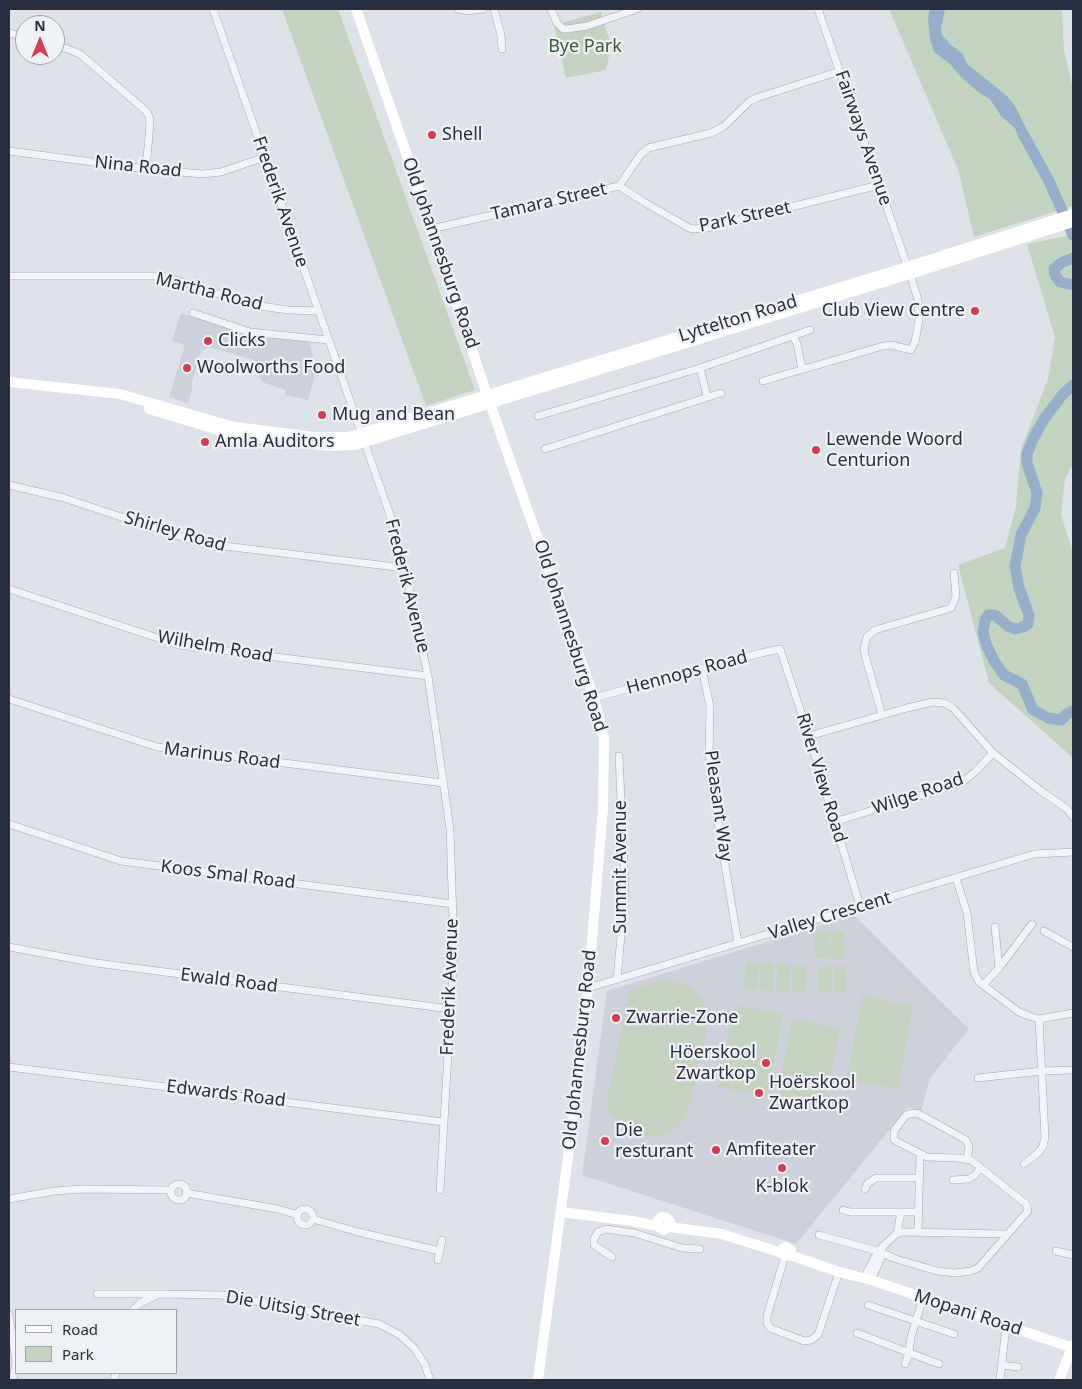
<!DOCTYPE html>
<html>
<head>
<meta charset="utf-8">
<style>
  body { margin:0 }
  #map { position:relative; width:1082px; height:1389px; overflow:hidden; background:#dee2e9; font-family:"Noto Sans",sans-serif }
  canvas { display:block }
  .frame { position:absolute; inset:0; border:10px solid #272f41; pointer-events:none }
  .legend { position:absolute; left:15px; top:1309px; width:162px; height:65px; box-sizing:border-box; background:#eef1f6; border:1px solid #9ea3ae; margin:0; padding:6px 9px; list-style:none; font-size:15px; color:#272f41 }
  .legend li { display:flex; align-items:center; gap:10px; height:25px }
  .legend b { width:25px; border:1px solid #9ea3ae }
  .north { position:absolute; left:15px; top:15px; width:50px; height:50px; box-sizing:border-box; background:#eef1f6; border:1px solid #9ea3ae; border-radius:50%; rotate:0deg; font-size:14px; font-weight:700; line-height:20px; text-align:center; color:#272f41 }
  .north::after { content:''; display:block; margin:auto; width:18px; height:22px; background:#d63c4f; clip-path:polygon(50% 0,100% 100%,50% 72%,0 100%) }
</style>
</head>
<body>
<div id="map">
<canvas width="1082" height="1389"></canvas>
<div class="frame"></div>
<ul class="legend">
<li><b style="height:6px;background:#fff"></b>Road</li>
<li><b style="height:14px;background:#c4d3bf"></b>Park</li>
</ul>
<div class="north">N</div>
</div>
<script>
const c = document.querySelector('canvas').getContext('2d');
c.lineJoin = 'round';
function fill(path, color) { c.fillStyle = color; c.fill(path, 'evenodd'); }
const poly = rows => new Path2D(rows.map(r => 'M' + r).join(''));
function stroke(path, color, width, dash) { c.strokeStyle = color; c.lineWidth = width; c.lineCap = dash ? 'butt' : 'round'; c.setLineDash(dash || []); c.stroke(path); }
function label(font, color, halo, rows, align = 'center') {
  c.font = font + ' "Noto Sans",sans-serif'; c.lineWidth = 4.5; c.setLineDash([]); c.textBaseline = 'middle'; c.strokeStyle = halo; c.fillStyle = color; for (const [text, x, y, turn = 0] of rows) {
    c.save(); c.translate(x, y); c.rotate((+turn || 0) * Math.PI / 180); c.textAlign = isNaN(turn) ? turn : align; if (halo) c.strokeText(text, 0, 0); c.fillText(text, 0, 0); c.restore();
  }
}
const built = poly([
  [181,313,247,334,308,340,317,368,308,400,285,395,286,390,262,382,254,360,210,347,201,351,191,386,193,387,188,403,169,397,185,345,172,341],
  [854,915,969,1029,930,1078,921,1111,908,1107,796,1244,582,1175,607,991]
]);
const green = poly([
  [282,9,338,9,475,390,426,406],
  [889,9,1062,9,1064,50,1073,89,1073,206,974,237,959,172],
  [601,12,611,46,606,70,566,78,554,25],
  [1073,235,1073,464,1065,479,1061,515,1073,553,1073,758,989,683,958,565,1005,548,1016,506,1021,449,1048,379,1055,337,1027,244],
  [815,932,829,932,829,958,815,958],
  [831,932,844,932,844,959,830,959],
  [746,962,759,962,757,989,744,989],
  [761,963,774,964,773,991,760,990],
  [778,964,791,965,789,991,776,991],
  [793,965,807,966,806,993,792,992],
  [832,966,832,993,819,993,818,967],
  [834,966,846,966,847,993,834,993],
  [665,980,683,983,695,991,704,1003,708,1023,691,1101,686,1116,678,1126,667,1134,651,1137,639,1136,629,1132,616,1121,609,1112,607,1099,630,989],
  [862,996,913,1006,898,1089,847,1080],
  [734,1005,783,1014,767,1097,718,1087],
  [792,1018,840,1028,825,1108,777,1099]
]);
const water = poly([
  [930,9,945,9,941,29,942,35,951,45,962,53,968,65,1006,95,1015,106,1033,142,1030,149,1026,149,1014,127,1001,116,990,99,978,92,961,77,949,63,934,52,930,39,928,18]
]);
const river = poly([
  [1023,134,1049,181,1073,235],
  [1073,258,1061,263,1054,269,1055,275,1060,282,1073,285],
  [1073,385,1063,394,1044,419,1033,439,1027,454,1027,463,1037,493,1035,508,1021,535,1015,566,1019,588,1029,615,1028,624,1023,627,1015,629,1008,626,995,615,988,615,985,620,983,632,986,644,994,661,1004,675,1022,684,1033,710,1048,718,1061,720,1067,714,1073,711]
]);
const street = poly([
  [213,9,390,515,409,587,428,676,450,829,454,951,440,1190],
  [458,9,468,11,483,9],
  [494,9,501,35,502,49],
  [551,9,557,23,563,29,567,29,587,26,637,9],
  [9,33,25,37],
  [55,44,80,54,146,111,149,116,150,123,146,169],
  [9,151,146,169,202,174,221,172,265,157],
  [619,186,644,202,689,228,695,229,707,228,879,185],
  [431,229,619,186,641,154,648,148,711,133,723,127,750,101,756,98,840,71],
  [9,276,163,276,254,305,288,310,318,311],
  [193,313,250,332,328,340],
  [793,336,797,344,802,369],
  [700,368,707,396],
  [763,381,883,346,891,345,911,350,915,342,919,320,918,300,910,274,818,9],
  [538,416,700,368,810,330],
  [545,449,721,393],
  [9,485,64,498,200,543,404,568],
  [9,589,179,645,428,676],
  [702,669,710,706,709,758,711,780,738,943],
  [594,698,761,653,780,649,809,736,860,906],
  [9,699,157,747,443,783],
  [882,715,865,655,864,648,867,637,875,630,951,608,956,596,954,573],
  [809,736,907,708,933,702,944,703,952,707,963,719,993,753,1041,791,1067,809,1073,817],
  [834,822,961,783,975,772,993,753],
  [9,824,121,861,453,904],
  [956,878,967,913,974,972,979,982,1019,1012,1029,1016,1039,1019,1073,1013],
  [995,927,999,968],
  [1044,931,1073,947],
  [9,947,96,963,450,1009],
  [617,979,625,890,619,756],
  [983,985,999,968,1032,924],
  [588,988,1034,854,1073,852],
  [9,1067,443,1122],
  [978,1078,1042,1071,1073,1070],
  [1024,1164,1039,1152,1043,1146,1045,1137,1039,1019],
  [953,1180,969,1179,975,1175,980,1168],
  '171 1192a8 8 0 1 1 16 0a8 8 0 1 1-16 0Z',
  [865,1189,868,1183,876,1178,919,1178],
  [186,1193,278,1209,298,1215],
  [9,1199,55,1191,82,1189,171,1190],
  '297 1217a8 8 0 1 1 16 0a8 8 0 1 1-16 0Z',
  [843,1210,850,1212,918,1212],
  [313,1219,358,1232,440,1251],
  [918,1232,920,1154],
  [897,1234,901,1212],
  [819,1235,878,1251],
  [1056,1251,1073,1255],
  [882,1253,896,1259,937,1271,955,1273,971,1271,978,1268,1028,1211,1026,1204,971,1160,957,1158,927,1157,894,1140,894,1131,906,1115,914,1113,919,1114,966,1140,969,1147,967,1159],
  [785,1256,767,1316,767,1323,770,1328,804,1341,811,1340,818,1335,839,1272],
  [612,1257,594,1245,594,1239,598,1232,606,1229,634,1233,682,1248,700,1249],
  [438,1260,442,1240],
  [864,1278,878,1251,896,1234,902,1232,1007,1234],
  [871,1280,880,1260,882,1253,882,1249],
  [97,1294,155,1294],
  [868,1305,954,1334],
  [133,1310,140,1303,159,1294,222,1295,379,1324,400,1335,415,1349,425,1365,430,1380],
  [9,1315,16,1362,13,1380],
  [857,1333,939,1364],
  [905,1364,909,1353,911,1337,923,1298],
  [1001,1365,1018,1367],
  [114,1380,116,1373],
  [1000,1380,1006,1326]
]);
const secondary = poly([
  [356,9,416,181,487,395,594,698,604,738,603,809,588,988,576,1097,538,1380],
  [9,382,120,394,231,426,244,428,313,437,349,437,907,267,1073,214],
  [149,409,235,435,331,446,355,445,910,274,1073,222],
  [561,1212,632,1221,658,1226,663,1230,669,1227,670,1221,667,1218,662,1217,658,1220,658,1226],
  [669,1227,722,1234,782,1253,785,1256,790,1255,791,1250,786,1247,782,1249,782,1253],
  [790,1255,839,1272,871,1280,1073,1348],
  [1059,1380,1073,1345]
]);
const markers = [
  [432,135,5,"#d63c4f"],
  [975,311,5,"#d63c4f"],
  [208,341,5,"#d63c4f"],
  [187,368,5,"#d63c4f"],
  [322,415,5,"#d63c4f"],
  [205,442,5,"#d63c4f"],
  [816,450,5,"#d63c4f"],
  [616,1018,5,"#d63c4f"],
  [766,1063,5,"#d63c4f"],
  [759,1093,5,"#d63c4f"],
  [605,1141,5,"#d63c4f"],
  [716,1150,5,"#d63c4f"],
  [782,1168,5,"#d63c4f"]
];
const parkNames = [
  ["Bye Park",585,47]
];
const poiNames = [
  ["Shell",442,135],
  ["Club View Centre",965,311,"right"],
  ["Clicks",218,341],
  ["Woolworths Food",197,368],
  ["Mug and Bean",332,415],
  ["Lewende Woord",826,440],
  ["Centurion",826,461],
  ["Amla Auditors",215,442],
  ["Zwarrie-Zone",626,1018],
  ["Höerskool",756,1053,"right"],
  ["Zwartkop",756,1074,"right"],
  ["Hoërskool",769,1083],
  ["Zwartkop",769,1104],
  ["Die",615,1131],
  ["resturant",615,1152],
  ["Amfiteater",726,1150],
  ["K-blok",782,1187,"center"]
];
const streetNames = [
  ["Fairways Avenue",863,138,71],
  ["Nina Road",138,167,6],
  ["Frederik Avenue",280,202,71],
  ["Tamara Street",549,202,-13],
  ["Park Street",745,217,-12],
  ["Old Johannesburg Road",440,253,71],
  ["Martha Road",209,292,14],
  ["Lyttelton Road",738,319,-17],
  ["Shirley Road",175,532,16],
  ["Frederik Avenue",407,586,76],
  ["Old Johannesburg Road",570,636,72],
  ["Wilhelm Road",215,647,10],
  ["Hennops Road",687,673,-15],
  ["Marinus Road",222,756,7],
  ["River View Road",821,778,73],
  ["Wilge Road",918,794,-19],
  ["Pleasant Way",718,806,82],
  ["Summit Avenue",621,867,-90],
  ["Koos Smal Road",228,875,7],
  ["Valley Crescent",830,916,-17],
  ["Ewald Road",229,981,7],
  ["Frederik Avenue",450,987,-88],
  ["Old Johannesburg Road",580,1050,-84],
  ["Edwards Road",226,1094,7],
  ["Die Uitsig Street",293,1309,10],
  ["Mopani Road",968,1313,18]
];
fill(built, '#ccd1db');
fill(green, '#c4d3bf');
fill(water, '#97afcb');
stroke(river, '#97afcb', 11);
stroke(street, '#a3a9b3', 8);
stroke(street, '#f1f3f7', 7);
stroke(secondary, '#fff', 10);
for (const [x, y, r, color] of markers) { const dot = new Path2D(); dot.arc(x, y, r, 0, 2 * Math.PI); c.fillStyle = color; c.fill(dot); stroke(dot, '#eef1f6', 2); }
label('18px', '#3a5d33', '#eef1f6', parkNames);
label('18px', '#272f41', '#eef1f6', poiNames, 'left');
label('18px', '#272f41', '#eef1f6', streetNames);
</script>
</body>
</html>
